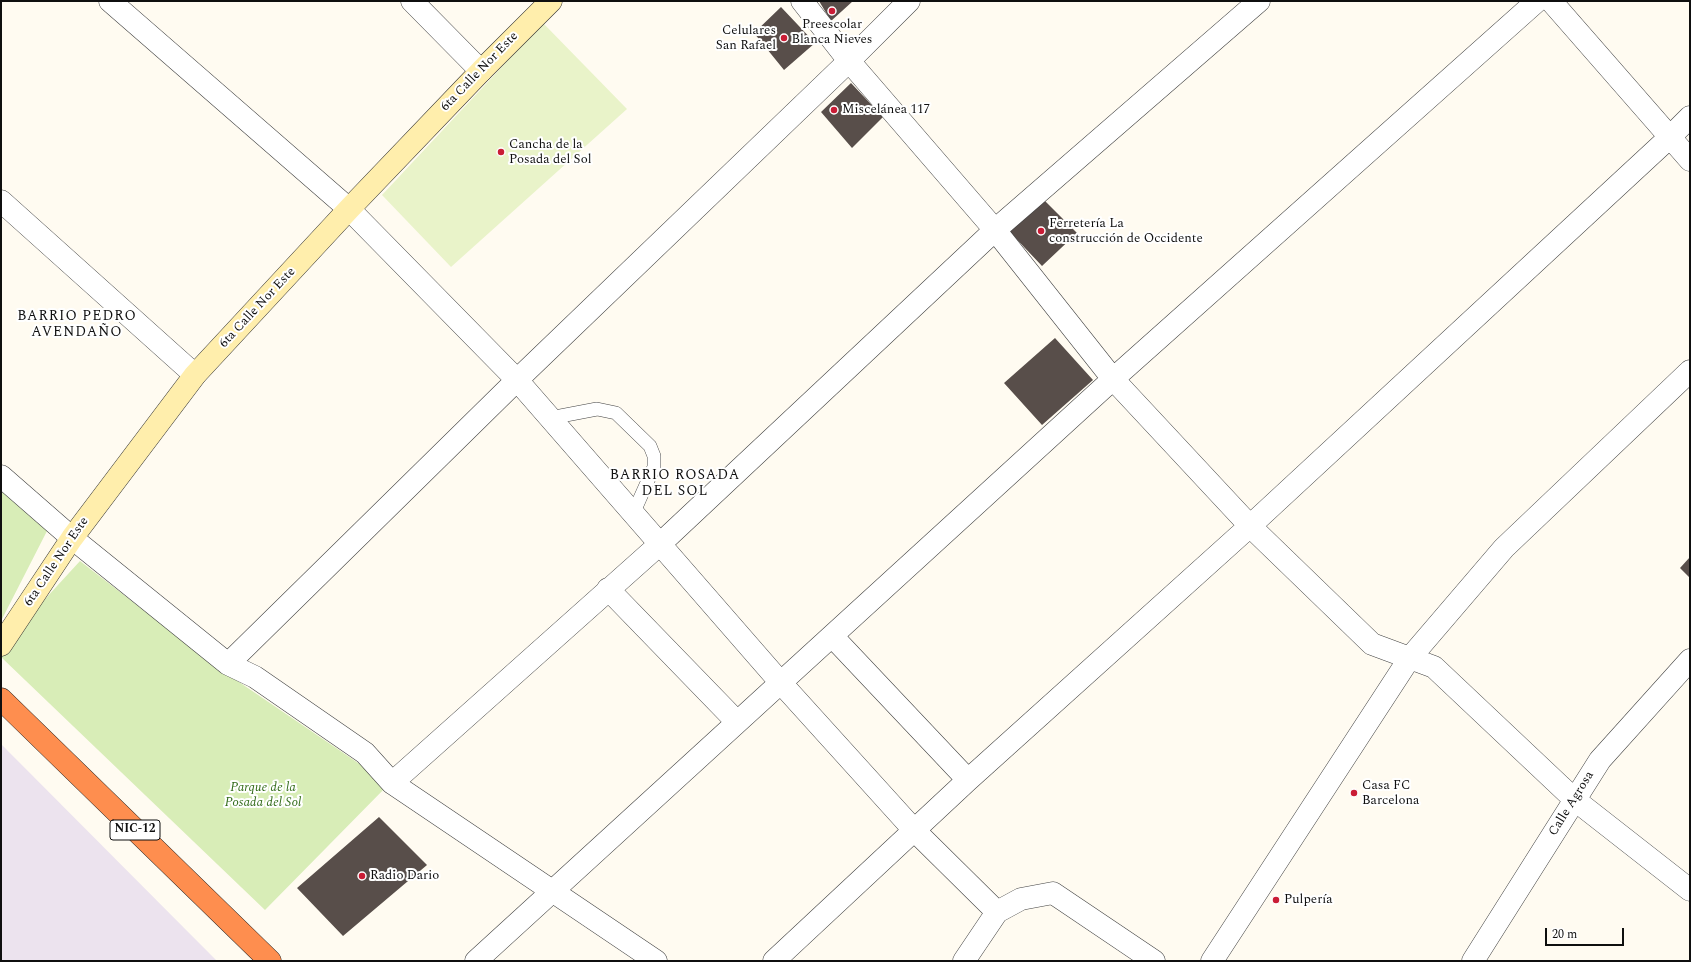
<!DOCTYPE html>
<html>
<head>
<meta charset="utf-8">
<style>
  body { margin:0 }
  #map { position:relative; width:1691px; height:962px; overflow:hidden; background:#fffbf1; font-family:Spectral,serif }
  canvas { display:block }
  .frame { position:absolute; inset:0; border:2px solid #0f0f0f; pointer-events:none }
  .scale { position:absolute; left:1545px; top:928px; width:79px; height:18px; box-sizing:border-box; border:2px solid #0f0f0f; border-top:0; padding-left:5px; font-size:12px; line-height:14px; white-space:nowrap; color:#0f0f0f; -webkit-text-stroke:3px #fff; paint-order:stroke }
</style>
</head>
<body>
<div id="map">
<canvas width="1691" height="962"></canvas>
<div class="frame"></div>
<div class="scale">20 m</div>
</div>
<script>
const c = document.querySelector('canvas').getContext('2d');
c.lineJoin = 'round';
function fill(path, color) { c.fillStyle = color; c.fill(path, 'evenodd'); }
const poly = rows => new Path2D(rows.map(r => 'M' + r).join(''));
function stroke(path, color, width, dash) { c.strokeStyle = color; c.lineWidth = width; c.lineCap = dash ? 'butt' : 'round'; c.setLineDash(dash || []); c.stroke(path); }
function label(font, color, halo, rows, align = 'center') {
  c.font = font + ' Spectral,serif'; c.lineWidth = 4; c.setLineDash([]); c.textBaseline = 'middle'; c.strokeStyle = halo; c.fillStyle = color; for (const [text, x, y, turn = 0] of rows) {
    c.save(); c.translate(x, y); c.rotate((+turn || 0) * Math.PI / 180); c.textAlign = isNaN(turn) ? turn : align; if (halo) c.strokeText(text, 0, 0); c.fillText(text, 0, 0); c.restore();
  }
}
const industrial = poly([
  [1,744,217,961,1,961]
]);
const green = poly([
  [1,491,47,531,1,621],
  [80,561,217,667,389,784,265,910,1,657,1,647]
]);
const pitch = poly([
  [543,23,627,109,451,267,382,195]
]);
const building = poly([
  [819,1,853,1,831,21],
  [781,7,815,43,784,70,754,33],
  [851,83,883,117,852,148,821,112],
  [1039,195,1077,233,1042,266,1006,228],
  [1055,338,1093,380,1042,425,1004,383],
  [1690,557,1690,578,1680,568],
  [379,817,427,865,343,936,297,888]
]);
const lane = poly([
  [550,418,597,409,616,413,650,446,654,456,654,467,633,514]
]);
const street = poly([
  [110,1,349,209,517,380,781,683,914,830,997,912],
  [412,1,481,71],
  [802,1,849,61,995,230,1113,379,1250,526,1372,644,1434,667,1575,800,1690,890],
  [1551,1,1690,160],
  [1,201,195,375],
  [1,476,72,538,228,664,255,677,365,753,392,783,656,961],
  [608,589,737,722],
  [833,637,968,780],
  [228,664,517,380,849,61,909,1],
  [392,783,660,544,995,230,1259,1],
  [476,961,1113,379,1537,1],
  [774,961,968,780,1250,526,1670,137,1690,117],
  [964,961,997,912,1021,899,1053,893,1154,961],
  [1212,961,1409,659,1504,548,1690,371],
  [1473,961,1600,760,1690,660]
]);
const secondary = poly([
  [1,645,72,538,195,375,349,209,481,71,551,1]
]);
const highway = poly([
  [1,699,270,961]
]);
const markers = [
  [832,11,4,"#ca1c35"],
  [784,38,4,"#ca1c35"],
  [834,110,4,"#ca1c35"],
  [501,152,4,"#ca1c35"],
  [1041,231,4,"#ca1c35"],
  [1354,793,4,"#ca1c35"],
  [362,876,4,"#ca1c35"],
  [1276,900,4,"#ca1c35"]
];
const shields = [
  [135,830,50]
];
const shieldNames = [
  ["NIC-12",135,830]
];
const poiNames = [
  ["Preescolar",832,25,"center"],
  ["Blanca Nieves",832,40,"center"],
  ["Celulares",776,31,"right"],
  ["San Rafael",776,46,"right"],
  ["Miscelánea 117",842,110],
  ["Cancha de la",509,145],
  ["Posada del Sol",509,160],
  ["Ferretería La",1049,224],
  ["construcción de Occidente",1049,239],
  ["Casa FC",1362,786],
  ["Barcelona",1362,801],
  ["Radio Dario",370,876],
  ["Pulpería",1284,900]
];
const streetNames = [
  ["6ta Calle Nor Este",480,72,-46],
  ["6ta Calle Nor Este",258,308,-47],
  ["6ta Calle Nor Este",57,562,-56],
  ["Calle Agrosa",1572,804,-58]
];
const parkNames = [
  ["Parque de la",263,788],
  ["Posada del Sol",263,803]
];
const neighbourhoodNames = [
  ["BARRIO PEDRO",77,317],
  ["AVENDAÑO",77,333],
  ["BARRIO ROSADA",675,476],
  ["DEL SOL",675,492]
];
fill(industrial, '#ece3ee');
fill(green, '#d8edb7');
fill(pitch, '#e9f3c9');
fill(building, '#584e4a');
stroke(lane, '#424242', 14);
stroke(street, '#424242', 23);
stroke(secondary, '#313131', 23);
stroke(highway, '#202020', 23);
stroke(lane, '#fff', 13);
stroke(street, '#fff', 22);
stroke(secondary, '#ffeeac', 22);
stroke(highway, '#fe8e4f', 22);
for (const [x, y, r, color] of markers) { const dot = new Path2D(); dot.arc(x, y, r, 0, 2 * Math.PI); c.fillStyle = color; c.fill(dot); stroke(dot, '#fff', 1.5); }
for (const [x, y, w] of shields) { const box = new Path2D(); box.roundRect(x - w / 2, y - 10, w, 20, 3); c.fillStyle = '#fff'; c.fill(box); stroke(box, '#0f0f0f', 1); }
label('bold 12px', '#0f0f0f', null, shieldNames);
label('13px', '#0f0f0f', '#fff', poiNames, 'left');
label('13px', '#0f0f0f', '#fff', streetNames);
label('italic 13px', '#336c1a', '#fff', parkNames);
c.letterSpacing = '1px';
label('14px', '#0f0f0f', '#fff', neighbourhoodNames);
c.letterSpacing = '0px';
</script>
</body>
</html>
